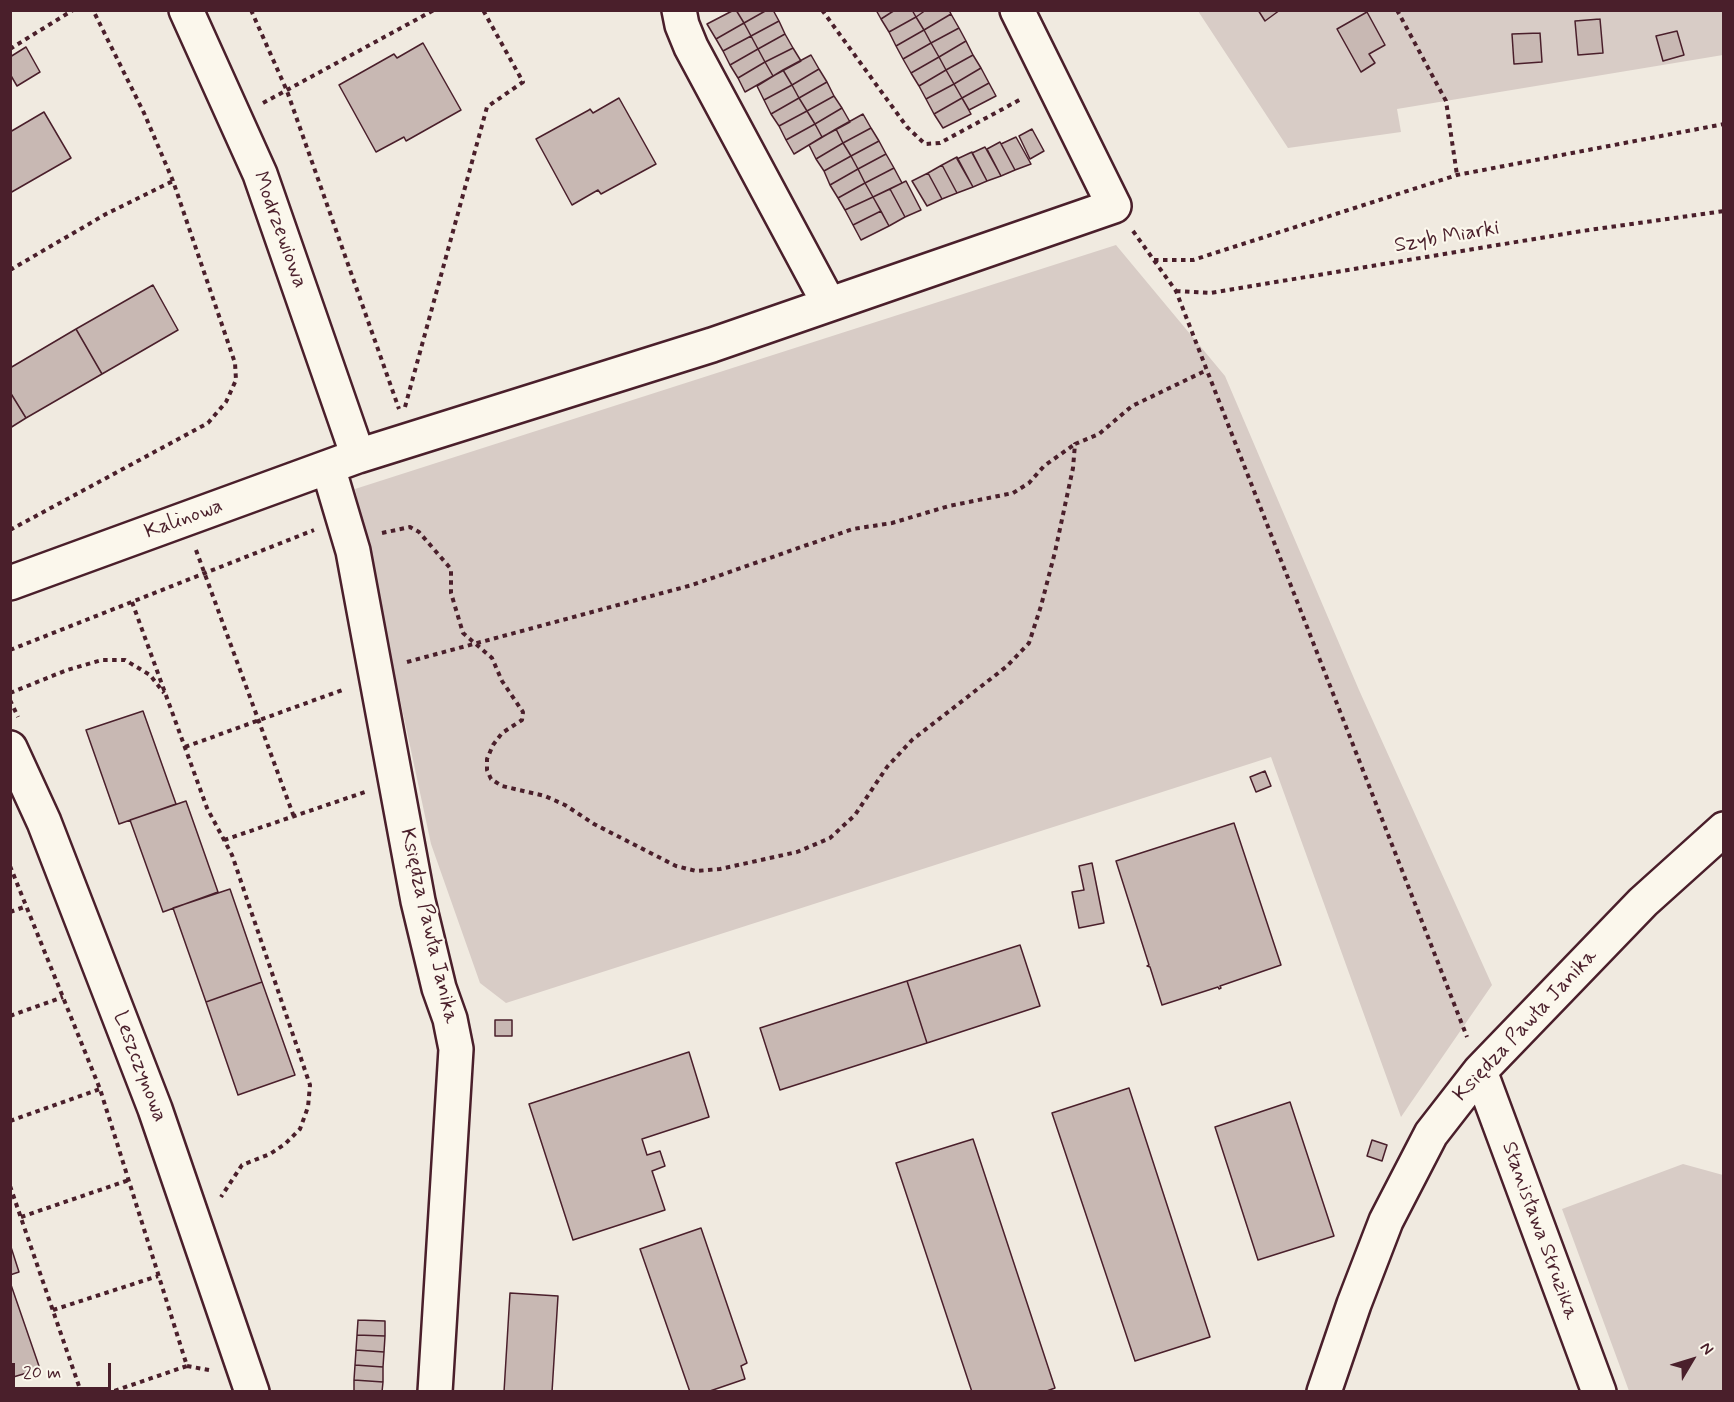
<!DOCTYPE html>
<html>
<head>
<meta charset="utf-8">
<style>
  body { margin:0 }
  #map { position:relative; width:1734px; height:1402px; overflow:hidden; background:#f0eae0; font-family:Mynerve,sans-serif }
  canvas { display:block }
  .frame { position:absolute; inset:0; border:12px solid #4a1f2b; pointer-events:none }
  .north { position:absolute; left:1662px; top:1330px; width:60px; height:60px; -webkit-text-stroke:4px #fbf7ec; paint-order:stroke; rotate:52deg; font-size:16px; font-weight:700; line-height:24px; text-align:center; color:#4a1f2b }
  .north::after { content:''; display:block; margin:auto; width:21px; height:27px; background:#4a1f2b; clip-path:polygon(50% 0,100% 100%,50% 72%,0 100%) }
  .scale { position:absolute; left:12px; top:1363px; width:99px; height:27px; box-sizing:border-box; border:3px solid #4a1f2b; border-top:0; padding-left:8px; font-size:18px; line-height:21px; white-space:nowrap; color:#4a1f2b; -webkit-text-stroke:4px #fbf7ec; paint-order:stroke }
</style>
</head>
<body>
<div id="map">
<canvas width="1734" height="1402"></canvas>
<div class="frame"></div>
<div class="north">N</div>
<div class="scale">20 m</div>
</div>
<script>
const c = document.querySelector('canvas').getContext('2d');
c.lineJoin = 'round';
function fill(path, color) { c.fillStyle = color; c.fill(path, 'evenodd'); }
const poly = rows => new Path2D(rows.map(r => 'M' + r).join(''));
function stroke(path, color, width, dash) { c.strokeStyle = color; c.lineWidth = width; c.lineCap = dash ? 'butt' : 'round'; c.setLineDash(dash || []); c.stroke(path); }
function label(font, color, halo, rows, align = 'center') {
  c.font = font + ' Mynerve,sans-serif'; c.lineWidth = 4.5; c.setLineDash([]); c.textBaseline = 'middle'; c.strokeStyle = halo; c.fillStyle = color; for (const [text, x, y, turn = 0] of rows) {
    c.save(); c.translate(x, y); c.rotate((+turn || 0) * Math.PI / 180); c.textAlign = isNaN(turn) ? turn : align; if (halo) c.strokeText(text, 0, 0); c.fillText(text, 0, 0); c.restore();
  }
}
const green = poly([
  [1198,11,1723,11,1723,55,1397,109,1401,132,1288,148],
  [1116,245,1225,376,1359,690,1492,985,1401,1117,1271,757,506,1003,480,983,431,844,355,489],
  [1683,1164,1723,1175,1723,1391,1629,1391,1562,1209]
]);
const building = poly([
  [734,10,736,10,744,23,716,39,707,24,734,10],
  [736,10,767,10,744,23,736,10],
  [767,10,773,10,779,21,751,36,744,23,767,10],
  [876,10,895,10,881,19,876,10],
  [895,10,912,10,916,17,889,32,881,19,895,10],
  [912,10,926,10,916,17,912,10],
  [926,10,949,10,951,14,924,30,916,17,926,10],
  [1258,10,1280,10,1265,21,1258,10],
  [1367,12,1385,45,1369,54,1375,63,1361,72,1337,29,1367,12],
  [951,14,959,28,931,43,924,30,951,14],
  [916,17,924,30,896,46,889,32,916,17],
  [1600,19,1603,53,1578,55,1575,21,1600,19],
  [779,21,785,34,758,49,751,36,779,21],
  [744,23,751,36,723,51,716,39,744,23],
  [959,28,966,41,939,57,931,43,959,28],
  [924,30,931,43,903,59,896,46,924,30],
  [1677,31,1684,55,1663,61,1656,36,1677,31],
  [1540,33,1542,62,1514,64,1512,34,1540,33],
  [785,34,793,48,765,62,758,49,785,34],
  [751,36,758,49,730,65,723,51,751,36],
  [966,41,973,55,946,70,939,57,966,41],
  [423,43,461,110,406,141,404,137,376,152,339,85,394,54,397,58,423,43],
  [931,43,939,57,911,73,903,59,931,43],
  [26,47,40,72,17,86,10,74,10,57,26,47],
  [793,48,801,61,773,76,765,62,793,48],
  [758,49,765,62,738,78,730,65,758,49],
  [811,55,819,69,792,85,783,70,811,55],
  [973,55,981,68,954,84,946,70,973,55],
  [939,57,946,70,919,86,911,73,939,57],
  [765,62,773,76,745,92,738,78,765,62],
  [981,68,989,83,962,98,954,84,981,68],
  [819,69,827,82,799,98,792,85,819,69],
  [783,70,792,85,764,100,757,86,783,70],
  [946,70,954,84,926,99,919,86,946,70],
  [827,82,834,96,807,111,799,98,827,82],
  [989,83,996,96,969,110,962,98,989,83],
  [954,84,962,98,934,114,926,99,954,84],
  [792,85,799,98,771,114,764,100,792,85],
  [834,96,842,108,815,124,807,111,834,96],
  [619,98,656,164,601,194,598,190,572,205,536,139,589,110,590,109,593,113,619,98],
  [799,98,807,111,779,126,771,114,799,98],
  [962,98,971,114,943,128,934,114,962,98],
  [842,108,850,122,822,137,815,124,842,108],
  [807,111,815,124,786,140,779,126,807,111],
  [44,112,71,158,10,193,10,132,44,112],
  [863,114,871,128,843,143,836,129,863,114],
  [815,124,822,137,794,154,786,140,815,124],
  [871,128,879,141,851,156,843,143,871,128],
  [836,129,843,143,816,159,809,145,836,129],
  [1032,129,1044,151,1030,159,1019,136,1032,129],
  [1016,137,1031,164,1015,170,1001,144,1016,137],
  [879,141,886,154,858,169,851,156,879,141],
  [1000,142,1015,170,1001,176,987,149,1000,142],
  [843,143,851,156,824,171,816,159,843,143],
  [985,147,1001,176,987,181,972,153,985,147],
  [972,152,987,181,973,187,957,159,972,152],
  [886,154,894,168,865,183,858,169,886,154],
  [851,156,858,169,830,185,824,171,851,156],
  [957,157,973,187,957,193,942,165,957,157],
  [942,165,957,193,942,199,928,173,942,165],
  [894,168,902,183,873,197,865,183,894,168],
  [858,169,865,183,838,198,830,185,858,169],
  [928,173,942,199,927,206,912,181,928,173],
  [906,181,921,210,905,217,890,189,906,181],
  [865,183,873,197,845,210,838,198,865,183],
  [890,189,905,217,889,226,873,197,890,189],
  [873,197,881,211,853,225,845,210,873,197],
  [881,211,889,226,861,240,853,225,881,211],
  [153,285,178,330,102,374,76,329,153,285],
  [76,329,102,374,26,418,10,392,10,368,76,329],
  [10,392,26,418,10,428,10,392],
  [143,711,176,804,119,824,86,730,143,711],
  [1265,771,1271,786,1256,792,1250,777,1265,771],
  [186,801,218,892,163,912,130,820,186,801],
  [1234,823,1281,965,1220,986,1221,988,1219,989,1218,987,1162,1005,1150,967,1147,966,1149,965,1116,861,1234,823],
  [1092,863,1104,923,1079,928,1072,892,1084,890,1079,866,1092,863],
  [230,889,262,982,206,1002,173,908,230,889],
  [1020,945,1040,1006,927,1043,907,981,1020,945],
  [907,981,927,1043,780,1090,760,1028,907,981],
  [262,982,295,1075,238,1095,206,1002,262,982],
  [495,1020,512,1020,512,1036,495,1036,495,1020],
  [689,1052,709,1117,642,1139,647,1155,660,1151,665,1166,652,1171,665,1210,573,1240,529,1104,689,1052],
  [1129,1088,1210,1337,1135,1361,1052,1113,1129,1088],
  [1290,1102,1334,1236,1258,1260,1215,1127,1290,1102],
  [973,1139,1055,1388,1044,1392,972,1392,896,1163,973,1139],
  [1372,1140,1387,1145,1382,1161,1367,1156,1372,1140],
  [701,1228,747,1363,741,1366,745,1379,707,1392,690,1392,640,1249,701,1228],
  [10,1244,19,1272,10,1275,10,1244],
  [10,1282,40,1369,10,1378,10,1282],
  [510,1293,558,1296,552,1392,504,1392,510,1293],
  [358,1320,385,1321,385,1336,357,1335,358,1320],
  [357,1335,385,1336,384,1352,356,1350,357,1335],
  [356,1350,384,1352,383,1367,355,1365,356,1350],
  [355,1365,383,1367,383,1382,354,1380,355,1365],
  [354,1380,383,1382,382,1392,354,1392,354,1380]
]);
const path = poly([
  [251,10,287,91,399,409],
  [822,10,907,127,925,144,940,143,1023,98],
  [1397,10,1446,101,1457,175],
  [10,49,73,10],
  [263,103,434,10],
  [1133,231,1176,291,1467,1037],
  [1154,260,1193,260,1457,175,1724,124],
  [10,270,106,214,173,181],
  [1176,291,1210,293,1582,231,1724,211],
  [405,407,487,107,523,82,483,10],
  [10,530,208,423,226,402,236,380,235,363,173,181,144,113,93,10],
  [382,533,410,527,419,532,451,569,451,593,463,633,492,658,502,681,523,712,522,720,502,733,493,745,487,759,487,770,491,779,502,786,545,796,565,805,594,824,676,866,696,871,720,869,797,852,830,838,855,815,887,767,912,740,1006,667,1029,643,1041,606,1055,552,1073,468,1075,444,1099,434,1132,406,1207,370],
  [196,550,294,817],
  [132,602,207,808,232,855,310,1085,308,1107,300,1129,285,1144,270,1154,242,1165,221,1197],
  [10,650,314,530],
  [407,662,692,585,853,529,892,523,949,506,1013,493,1029,483,1044,466,1075,444],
  [10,693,67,670,102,660,125,660,150,675,164,693],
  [10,700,18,717],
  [185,747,345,689],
  [224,840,365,792],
  [10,866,100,1089,187,1366,111,1392],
  [10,912,27,906],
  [10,1016,63,997],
  [10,1121,100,1089],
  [10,1186,81,1392],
  [21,1217,129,1180],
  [53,1310,158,1276],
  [187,1366,209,1370]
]);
const minor = poly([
  [186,10,260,174,358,456],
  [679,10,682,25,691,47,829,304],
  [328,467,353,551,418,901,439,988,450,1019,456,1049,435,1392],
  [10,583,358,456,712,345,1114,206,1017,10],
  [10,748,44,822,155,1109,252,1392],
  [1480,1071,1599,1392],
  [1324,1392,1354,1304,1386,1221,1431,1134,1480,1071,1643,902,1724,829]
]);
const streetNames = [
  ["Modrzewiowa",279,230,70],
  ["Szyb Miarki",1447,238,-10],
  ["Kalinowa",184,520,-20],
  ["Księdza Pawła Janika",428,926,77],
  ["Księdza Pawła Janika",1526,1026,-47],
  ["Leszczynowa",139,1067,69],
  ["Stanisława Struzika",1539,1231,70]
];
fill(green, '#d8ccc6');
fill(building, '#c8b8b3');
stroke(building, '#4a1f2b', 1.5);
stroke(minor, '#4a1f2b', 38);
stroke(path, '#4a1f2b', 4, [4.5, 4.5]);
stroke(minor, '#fbf7ec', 33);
label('21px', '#4a1f2b', '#fbf7ec', streetNames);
</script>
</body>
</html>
